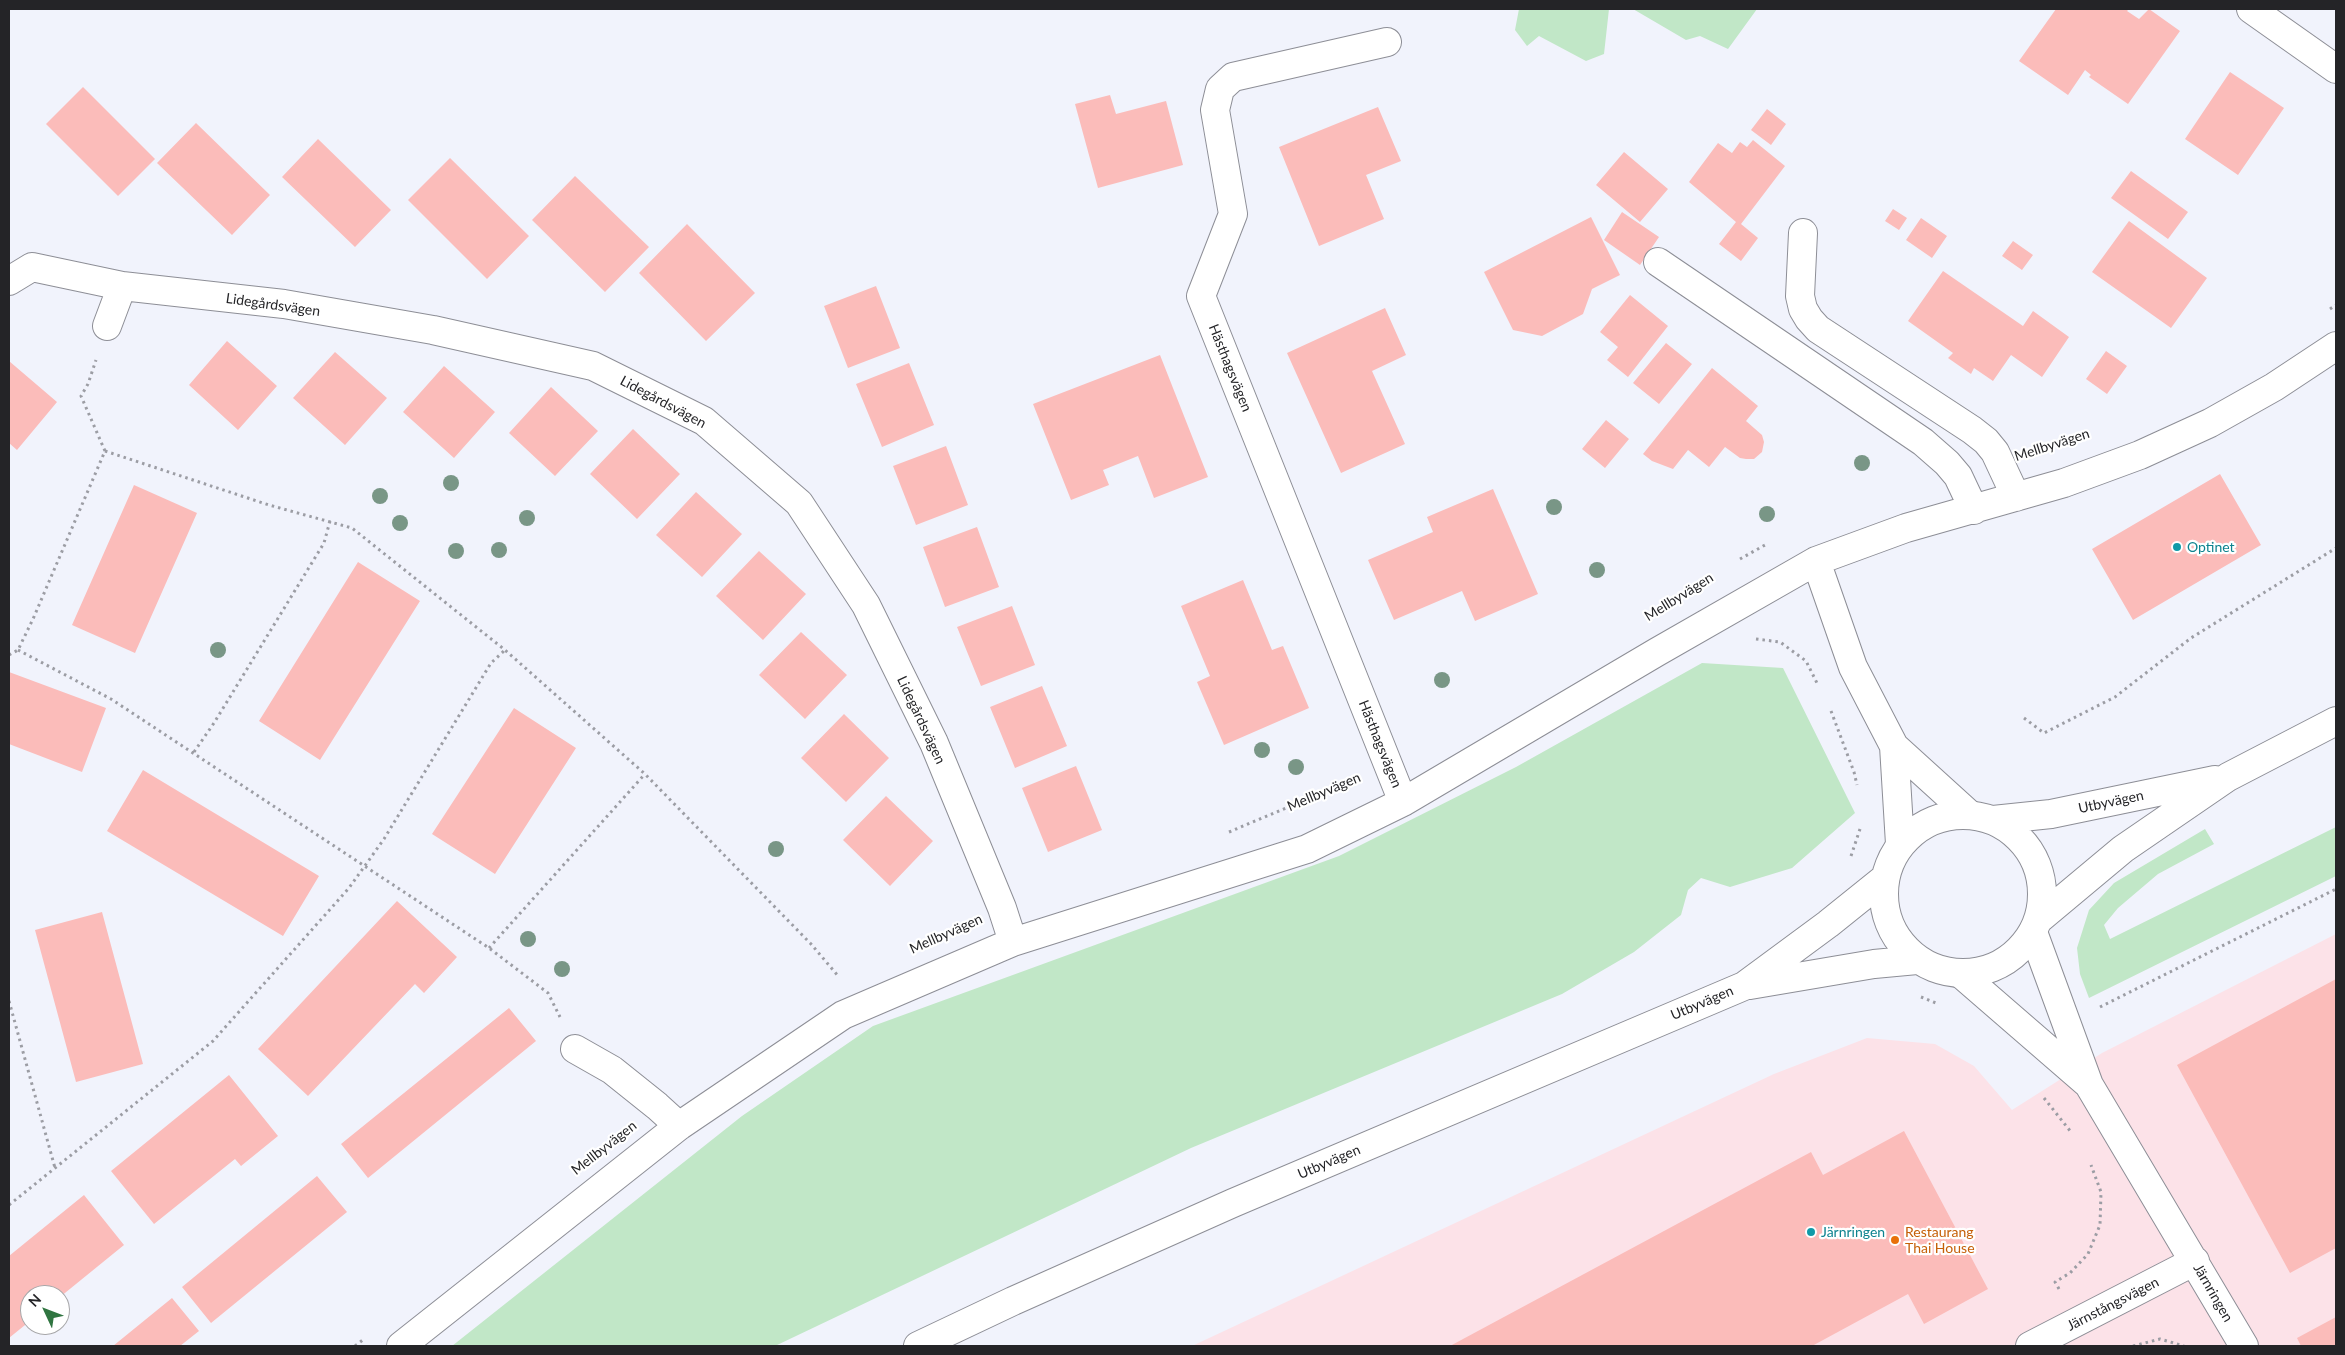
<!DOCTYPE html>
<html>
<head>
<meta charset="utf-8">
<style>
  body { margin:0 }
  #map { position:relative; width:2345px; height:1355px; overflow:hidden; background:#f1f3fc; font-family:Lato,sans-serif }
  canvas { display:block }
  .frame { position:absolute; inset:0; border:10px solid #242427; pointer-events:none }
  .north { position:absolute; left:20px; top:1285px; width:50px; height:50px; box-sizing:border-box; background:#fff; border:1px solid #a7a7a9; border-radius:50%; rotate:313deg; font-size:14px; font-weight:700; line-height:20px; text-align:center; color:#242427 }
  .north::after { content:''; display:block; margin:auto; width:18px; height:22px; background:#307541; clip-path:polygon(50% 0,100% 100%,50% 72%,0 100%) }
</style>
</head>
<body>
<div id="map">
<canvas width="2345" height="1355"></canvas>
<div class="frame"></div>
<div class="north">N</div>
</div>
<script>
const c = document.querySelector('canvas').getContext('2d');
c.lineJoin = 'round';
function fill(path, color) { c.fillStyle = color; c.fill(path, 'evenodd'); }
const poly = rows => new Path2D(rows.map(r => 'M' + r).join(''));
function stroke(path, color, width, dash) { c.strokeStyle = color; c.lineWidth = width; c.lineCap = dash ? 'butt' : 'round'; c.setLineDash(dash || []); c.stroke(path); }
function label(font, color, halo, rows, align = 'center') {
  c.font = font + ' Lato,sans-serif'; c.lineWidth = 4.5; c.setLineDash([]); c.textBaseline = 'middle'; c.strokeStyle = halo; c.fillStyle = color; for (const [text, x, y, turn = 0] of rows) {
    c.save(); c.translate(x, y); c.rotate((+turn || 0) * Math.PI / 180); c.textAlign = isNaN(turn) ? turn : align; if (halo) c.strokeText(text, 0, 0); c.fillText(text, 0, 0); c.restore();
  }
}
const industrial = poly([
  [2336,934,2336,1346,1192,1346,1774,1074,1867,1038,1935,1044,1974,1066,2012,1110,2102,1053]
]);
const green = poly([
  [1519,9,1609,9,1604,54,1586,61,1539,36,1527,46,1515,30],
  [1633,9,1757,9,1728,49,1700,36,1686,40],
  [1702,663,1783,668,1855,813,1792,868,1730,887,1701,878,1688,890,1681,915,1634,952,1562,994,1191,1148,775,1346,452,1346,742,1116,873,1026,1339,856,1516,767],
  [2336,827,2336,876,2089,998,2080,974,2077,948,2089,910,2114,883,2205,829,2214,844,2158,874,2118,908,2104,925,2110,939]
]);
const building = poly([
  [2056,9,2129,9,2127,11,2139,19,2149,9,2180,31,2128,104,2089,77,2091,75,2085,70,2068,95,2019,61],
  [2230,72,2284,108,2238,175,2185,139],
  [83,87,155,159,118,196,46,124],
  [1110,95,1116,114,1166,101,1183,165,1098,188,1075,104],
  [1378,107,1401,161,1366,175,1384,219,1319,246,1279,147],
  [1767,109,1786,124,1771,145,1751,130],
  [196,123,270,195,232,235,157,163],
  [318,139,391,210,355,247,282,177],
  [1753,140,1785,166,1741,224,1758,238,1741,261,1719,244,1736,222,1689,182,1718,143,1732,153,1740,142,1747,147],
  [1624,152,1668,189,1640,222,1596,185],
  [450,158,529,236,487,279,408,200],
  [2131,171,2188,212,2168,239,2111,198],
  [575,176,649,247,605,292,532,220],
  [1893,209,1907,218,1899,230,1885,221],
  [1622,212,1659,237,1640,265,1604,240],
  [1591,217,1620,275,1592,289,1583,314,1542,336,1513,330,1484,272],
  [1921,218,1947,236,1932,258,1906,240],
  [2129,221,2207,278,2171,328,2092,272],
  [687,224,755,293,706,341,639,273],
  [2013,241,2033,255,2022,270,2002,256],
  [1943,271,2023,326,2033,311,2069,337,2042,377,2011,355,1993,381,1974,368,1971,374,1948,358,1953,353,1908,321],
  [876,286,900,348,848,368,824,306],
  [1630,295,1668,326,1628,377,1607,360,1618,347,1600,332],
  [1385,308,1406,355,1372,371,1405,444,1341,473,1287,353],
  [227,341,277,386,238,430,189,385],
  [1666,343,1692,364,1659,404,1633,383],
  [2106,351,2127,366,2107,394,2086,379],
  [335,352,387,398,345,445,293,398],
  [1160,355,1208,477,1154,498,1138,456,1103,470,1109,485,1071,500,1033,404],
  [9,361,57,402,17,450,9,443],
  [909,363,934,425,882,447,856,384],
  [444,366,495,412,454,458,403,412],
  [1712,368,1758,406,1746,421,1762,435,1764,442,1762,452,1754,459,1746,459,1740,458,1725,447,1709,467,1688,450,1673,469,1652,461,1643,454],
  [551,387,598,431,555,476,509,433],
  [1606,420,1629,439,1605,468,1582,449],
  [633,429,680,474,637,519,590,474],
  [946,446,968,505,916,525,893,466],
  [2220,474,2261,545,2133,620,2092,549],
  [134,485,197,513,135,653,72,625],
  [1493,489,1538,594,1475,621,1462,591,1394,620,1368,560,1433,532,1427,517],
  [696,492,742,534,702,577,656,535],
  [977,527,999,587,945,607,923,547],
  [759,551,806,594,763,640,716,596],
  [358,562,420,601,320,760,259,721],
  [1243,580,1272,650,1283,646,1309,708,1224,745,1197,682,1210,676,1181,606],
  [1012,606,1035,665,981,686,957,627],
  [801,632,847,675,805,719,759,675],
  [9,672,106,708,82,772,9,744],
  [1042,686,1067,746,1015,768,990,707],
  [514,708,576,748,495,874,432,834],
  [844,714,889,758,846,802,801,758],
  [1076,766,1102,830,1048,852,1022,788],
  [143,770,319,876,283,936,107,831],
  [886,796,933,841,890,886,843,840],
  [397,901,457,957,424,993,415,984,308,1096,258,1049],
  [102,912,143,1064,76,1082,35,930],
  [2336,979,2336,1248,2290,1273,2177,1065],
  [509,1008,536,1041,368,1178,341,1144],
  [229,1075,278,1136,241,1166,235,1159,154,1224,111,1171],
  [1904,1131,1988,1289,1924,1324,1908,1294,1812,1346,1450,1346,1811,1152,1823,1175],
  [317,1176,347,1212,211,1323,182,1287],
  [84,1195,124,1245,60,1297,30,1295,30,1321,9,1338,9,1256],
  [172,1298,199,1331,180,1346,113,1346],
  [2336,1317,2336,1346,2301,1346,2297,1338]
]);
const path = poly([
  [2330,309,2336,305],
  [2042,448,2060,442],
  [105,451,269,505,352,528,505,650,645,774,811,944,839,977],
  [1740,559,1765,545],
  [1756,639,1780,642,1806,661,1817,683],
  [18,650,111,699,489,948,548,993,560,1017],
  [9,655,18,650,33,619,105,451,81,396,88,384,96,360],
  [1831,711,1854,772,1857,785],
  [2024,718,2044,733,2115,697,2191,638,2336,548],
  [194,752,214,723,324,543,330,521],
  [1229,832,1355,779],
  [1851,856,1860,829],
  [489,948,645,774],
  [1921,997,1936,1003],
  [9,1001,55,1168],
  [2100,1007,2336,889],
  [2044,1098,2071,1132],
  [9,1205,213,1041,349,888,384,839,491,663,505,650],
  [2059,1289,2055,1282,2070,1273,2088,1254,2100,1225,2101,1192,2091,1165],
  [355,1346,364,1339],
  [2133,1346,2160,1339,2184,1346]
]);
const minor = poly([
  [2251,9,2336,69],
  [1387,42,1233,77,1220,89,1215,110,1233,214,1201,296,1403,802],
  [1803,233,1800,296,1803,309,1809,319,1818,329,1972,430,1986,441,1995,452,2016,497],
  [1658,262,1923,442,1947,463,1958,476,1974,510],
  [9,281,32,267,122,286],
  [107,326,122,286,284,304,433,330,593,366,704,421,799,503,866,605,934,743,1002,908,1013,942],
  [1816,561,1853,667,1894,746,1970,815],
  [1894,746,1900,844],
  [2033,932,2089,1085,2244,1346],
  [1961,974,2088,1084],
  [575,1049,612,1070,657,1106,679,1126],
  [401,1346,679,1126,843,1015,1013,942,1307,849,1403,802,1657,652,1816,561,1906,528,2064,483,2140,455,2210,423,2274,387,2336,346],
  [2030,1346,2195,1261]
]);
const major = poly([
  '1884 894a79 79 0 1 1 158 0a79 79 0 1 1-158 0Z',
  [1993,820,2051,814,2215,780],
  [2038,920,2123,849,2228,777,2336,721],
  [1750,985,1874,964,1917,960],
  [918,1346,1013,1301,1233,1203,1744,986,1828,924,1884,879]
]);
const trees = [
  [1862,463],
  [451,483],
  [380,496],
  [1554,507],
  [1767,514],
  [527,518],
  [400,523],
  [499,550],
  [456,551],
  [1597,570],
  [218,650],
  [1442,680],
  [1262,750],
  [1296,767],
  [776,849],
  [528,939],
  [562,969]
];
const markers = [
  [2177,547,5,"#0f9aa8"],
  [1811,1232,5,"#0f9aa8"],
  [1895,1240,5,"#e8710a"]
];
const streetNames = [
  ["Lidegårdsvägen",273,305,8],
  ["Hästhagsvägen",1230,368,68],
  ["Lidegårdsvägen",663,402,28],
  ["Mellbyvägen",2052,445,-18],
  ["Mellbyvägen",1679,597,-32],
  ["Lidegårdsvägen",921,720,65],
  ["Hästhagsvägen",1380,744,68],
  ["Mellbyvägen",1324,792,-23],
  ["Utbyvägen",2111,802,-12],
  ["Mellbyvägen",946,934,-24],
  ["Utbyvägen",1702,1003,-23],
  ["Mellbyvägen",604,1148,-38],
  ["Utbyvägen",1329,1162,-23],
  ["Järnringen",2213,1293,60],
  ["Järnstångsvägen",2113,1304,-27]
];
const cultureNames = [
  ["Optinet",2187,547],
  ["Järnringen",1821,1232]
];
const foodNames = [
  ["Restaurang",1905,1232],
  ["Thai House",1905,1248]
];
fill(industrial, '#fce2e8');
fill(green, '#c1e7c7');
fill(building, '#fbbcba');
stroke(minor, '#8d8e96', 30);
stroke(major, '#8d8e96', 30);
stroke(path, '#9c9da4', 3, [2.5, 4]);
stroke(minor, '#fff', 28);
stroke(major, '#fff', 28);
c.fillStyle = '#799686';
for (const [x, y] of trees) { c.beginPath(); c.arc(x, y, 8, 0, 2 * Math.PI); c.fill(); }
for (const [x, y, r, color] of markers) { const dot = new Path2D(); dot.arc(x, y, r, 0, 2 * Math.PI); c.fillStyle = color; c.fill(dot); stroke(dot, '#fff', 2); }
label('14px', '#242427', '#fff', streetNames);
label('14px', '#0d838f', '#fff', cultureNames, 'left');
label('14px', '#c56008', '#fff', foodNames, 'left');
</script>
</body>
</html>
